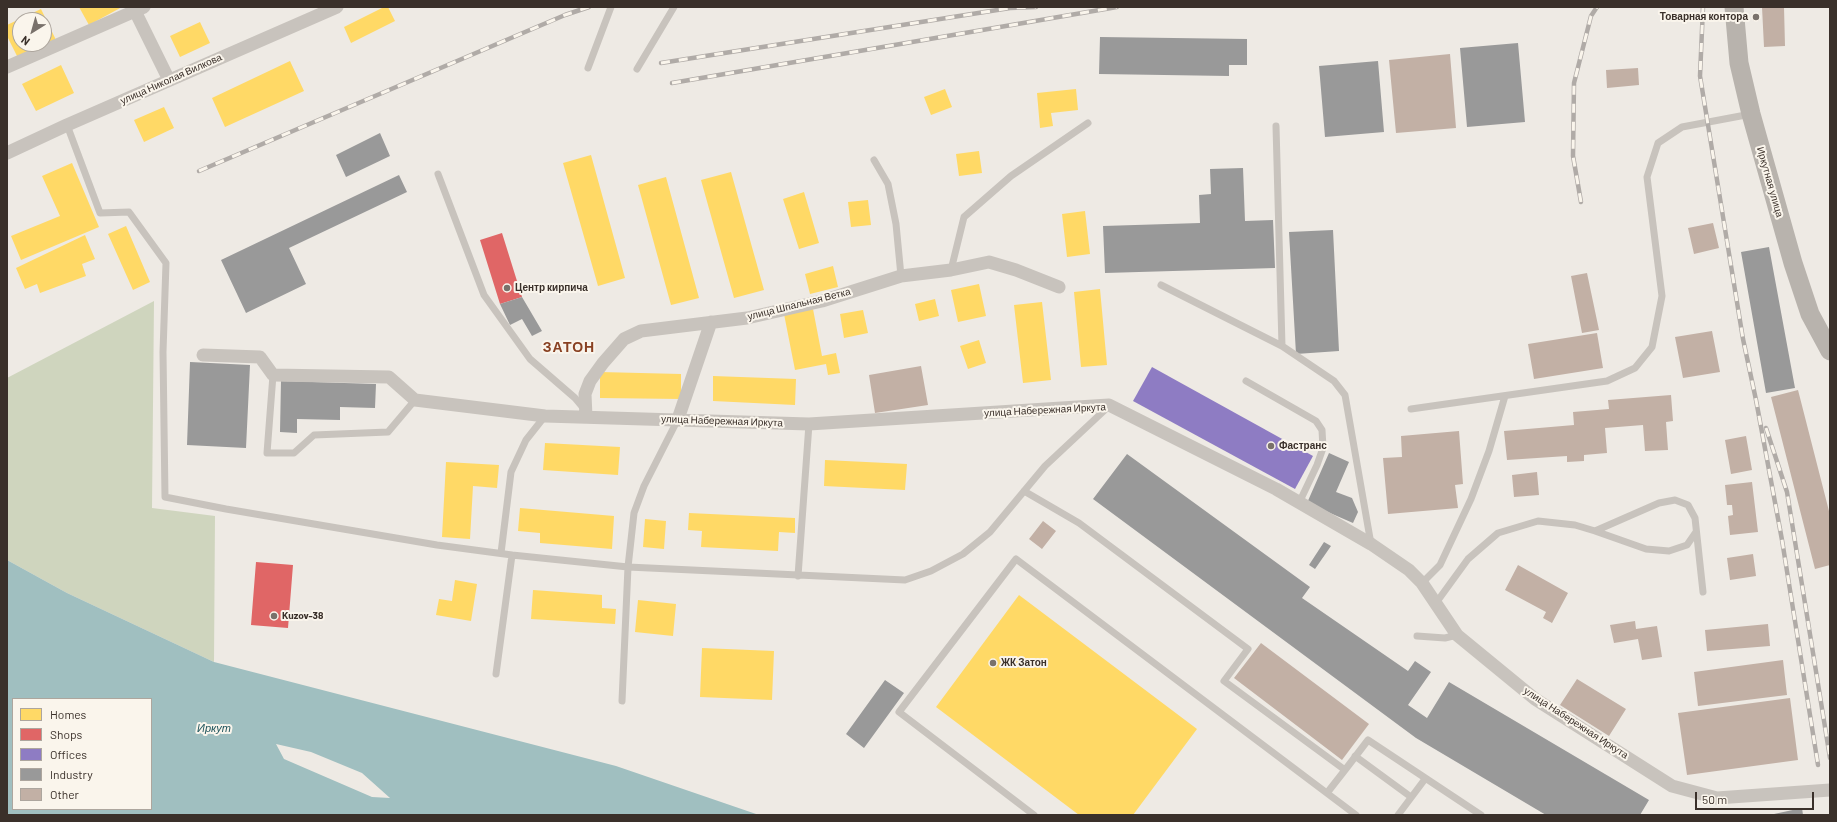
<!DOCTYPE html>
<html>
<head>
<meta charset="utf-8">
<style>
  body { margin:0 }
  #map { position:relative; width:1837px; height:822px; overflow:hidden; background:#eeeae4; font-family:Barlow,sans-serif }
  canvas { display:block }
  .frame { position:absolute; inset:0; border:8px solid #3a302a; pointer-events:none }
  .legend { position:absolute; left:12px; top:698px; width:140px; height:112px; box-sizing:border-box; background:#faf5ec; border:1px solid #ada69e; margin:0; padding:5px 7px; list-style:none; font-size:12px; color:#3a302a }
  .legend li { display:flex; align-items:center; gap:8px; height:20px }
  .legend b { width:20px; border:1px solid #ada69e }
  .north { position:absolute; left:12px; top:12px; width:40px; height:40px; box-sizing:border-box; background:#faf5ec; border:1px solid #ada69e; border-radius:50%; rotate:217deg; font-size:11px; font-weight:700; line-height:16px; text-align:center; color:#3a302a }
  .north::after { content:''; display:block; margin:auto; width:14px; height:18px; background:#79716b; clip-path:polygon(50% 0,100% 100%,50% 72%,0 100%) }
  .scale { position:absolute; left:1695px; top:792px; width:119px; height:18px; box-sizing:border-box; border:2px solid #3a302a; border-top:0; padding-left:5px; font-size:12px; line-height:14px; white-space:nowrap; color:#3a302a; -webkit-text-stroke:3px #faf5ec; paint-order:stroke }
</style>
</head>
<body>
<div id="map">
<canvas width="1837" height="822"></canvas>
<div class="frame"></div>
<ul class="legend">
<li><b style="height:11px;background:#ffd966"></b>Homes</li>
<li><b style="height:11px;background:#e06666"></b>Shops</li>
<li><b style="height:11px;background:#8e7cc3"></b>Offices</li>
<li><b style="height:11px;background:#999"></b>Industry</li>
<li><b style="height:11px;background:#c2b0a5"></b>Other</li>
</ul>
<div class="north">N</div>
<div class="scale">50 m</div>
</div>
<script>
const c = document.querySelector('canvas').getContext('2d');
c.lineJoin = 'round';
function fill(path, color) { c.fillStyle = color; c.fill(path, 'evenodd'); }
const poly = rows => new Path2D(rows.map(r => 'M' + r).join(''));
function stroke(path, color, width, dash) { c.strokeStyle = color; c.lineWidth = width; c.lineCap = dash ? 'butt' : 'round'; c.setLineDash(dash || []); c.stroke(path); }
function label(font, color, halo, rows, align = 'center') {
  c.font = font + ' Barlow,sans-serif'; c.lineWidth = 4; c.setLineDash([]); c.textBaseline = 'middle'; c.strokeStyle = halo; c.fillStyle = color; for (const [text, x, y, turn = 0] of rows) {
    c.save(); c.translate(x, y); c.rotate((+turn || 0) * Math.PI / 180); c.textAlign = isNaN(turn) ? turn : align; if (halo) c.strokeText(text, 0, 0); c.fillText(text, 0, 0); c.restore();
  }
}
const green = poly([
  [154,301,152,508,215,516,214,662,67,593,7,560,7,378]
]);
const water = poly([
  [7,560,67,593,214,662,616,766,759,815,7,815],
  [13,699,151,699,151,809,13,809],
  [276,744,311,752,362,773,390,798,372,797,284,759]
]);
const homes = poly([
  [79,7,122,7,89,25],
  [384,7,388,7,395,21,351,43,344,27],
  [41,9,56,40,18,58,7,36,7,25],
  [20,20,44,20,44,44,20,44],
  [200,22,210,43,180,57,170,36],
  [290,61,304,91,225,127,212,98],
  [61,65,74,93,36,111,22,84],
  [945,89,952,107,931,115,924,97],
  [1076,89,1078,110,1051,113,1053,126,1040,128,1037,93],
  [164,107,174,128,144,142,134,120],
  [979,151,982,173,959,176,956,154],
  [591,155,625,278,598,286,563,163],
  [72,163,99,227,21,260,11,236,60,216,42,176],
  [731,172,764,290,734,298,701,180],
  [666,177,699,298,671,305,638,185],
  [804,192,819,243,799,249,783,199],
  [868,200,871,225,851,227,848,202],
  [1085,211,1090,254,1067,257,1062,214],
  [126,226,150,282,133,290,108,234],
  [85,235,95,259,82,264,86,276,40,293,37,284,25,289,16,268],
  [833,266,838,287,810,294,805,274],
  [979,284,986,316,958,322,951,290],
  [1100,289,1107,365,1081,367,1074,292],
  [935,299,939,316,919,321,915,304],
  [1042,302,1051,380,1023,383,1014,305],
  [813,309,822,356,836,353,840,373,828,375,826,364,795,370,784,314],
  [863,310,868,333,844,338,840,314],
  [979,340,986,363,968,369,960,346],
  [600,372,681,374,681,399,600,398],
  [713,376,796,379,795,405,713,401],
  [545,443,620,447,618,475,543,470],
  [825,460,907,464,905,490,824,486],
  [446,462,499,465,497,488,473,486,470,539,442,537],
  [520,508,614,516,612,549,540,543,540,533,518,531],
  [689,513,795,518,795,533,779,532,778,551,701,547,702,531,688,530],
  [645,519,666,521,664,549,643,547],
  [455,580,477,584,471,621,436,615,439,599,452,601],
  [533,590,602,595,602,608,616,609,615,624,531,619],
  [1019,595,1197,729,1133,815,1079,815,936,707],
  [638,600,676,604,673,636,635,632],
  [702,648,774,651,772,700,700,697]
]);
const shops = poly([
  [502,233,522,297,500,304,480,240],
  [256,562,293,565,288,628,251,625]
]);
const offices = poly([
  [1152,367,1313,456,1295,489,1133,401]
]);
const industry = poly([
  [1100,37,1247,39,1247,65,1229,65,1229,76,1099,74],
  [1518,43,1525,122,1467,127,1460,48],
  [1378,61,1384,132,1325,137,1319,66],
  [380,133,390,156,346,177,336,155],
  [1243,168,1245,221,1273,220,1275,268,1105,273,1103,226,1200,223,1199,195,1211,194,1210,169],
  [399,175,407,192,289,248,306,284,246,313,221,260],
  [1333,230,1339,351,1296,354,1289,232],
  [1769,247,1795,388,1766,393,1741,252],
  [522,297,542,331,532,336,522,319,510,325,500,304],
  [190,362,250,365,246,448,187,445],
  [281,381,376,384,375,408,340,407,340,420,297,419,297,433,280,432],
  [1329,453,1349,462,1336,492,1352,498,1358,512,1353,523,1307,503],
  [1127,454,1310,587,1302,598,1408,671,1415,661,1431,672,1408,705,1427,718,1449,682,1649,800,1640,815,1546,815,1416,738,1093,499],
  [1324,542,1331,546,1315,569,1309,565],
  [885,680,904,693,864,748,846,734],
  [1802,808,1803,815,1774,815,1774,814]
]);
const building = poly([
  [1762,7,1784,7,1785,46,1764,47],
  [1450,54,1456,128,1396,133,1389,60],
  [1638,68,1639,85,1607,88,1606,70],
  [1713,223,1719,248,1694,254,1688,228],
  [1587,273,1599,330,1582,333,1571,276],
  [1712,331,1720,372,1683,378,1675,337],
  [1597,333,1603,368,1534,379,1528,344],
  [921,366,928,405,875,413,869,375],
  [1798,390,1830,515,1830,565,1815,569,1771,397],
  [1671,395,1673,421,1666,422,1668,450,1645,451,1643,425,1605,428,1607,453,1584,455,1584,461,1567,462,1567,456,1507,460,1504,431,1574,425,1573,412,1609,409,1608,400],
  [1459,431,1463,484,1455,485,1458,508,1388,514,1383,458,1402,457,1401,436],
  [1746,436,1752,470,1731,474,1725,440],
  [1537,472,1539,495,1514,497,1512,475],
  [1752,482,1758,532,1730,535,1728,516,1733,515,1732,505,1727,505,1725,485],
  [1043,521,1056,531,1042,549,1029,539],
  [1753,554,1756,576,1730,580,1727,558],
  [1518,565,1568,593,1552,623,1543,618,1546,612,1505,590],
  [1635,621,1636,629,1657,626,1662,657,1642,660,1638,639,1614,643,1610,625],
  [1768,624,1770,646,1707,651,1705,630],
  [1261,643,1369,724,1342,760,1234,678],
  [1783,660,1787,695,1698,706,1694,672],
  [1577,679,1626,709,1609,736,1560,705],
  [1790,698,1798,760,1687,775,1678,713]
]);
const lane = poly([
  [588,68,611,7],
  [637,69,674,7],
  [67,125,100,213,129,212,166,263,163,352,165,497,226,509,437,545,512,555,628,567,905,580,931,571,963,554,990,532,1045,466,1108,407],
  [1276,126,1282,346,1334,381,1345,395,1371,544],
  [874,160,888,184,896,224,901,276],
  [438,174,484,295,530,359,575,398,585,410],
  [951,270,964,217,1011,176,1088,123],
  [1161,285,1282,346],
  [273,375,267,453,294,453,314,435,388,432,415,400],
  [1246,381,1316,421,1322,430,1323,448,1317,465,1299,503],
  [1411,409,1607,381,1635,368,1652,347,1662,296,1647,177,1658,143,1682,127,1751,114],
  [1024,491,1079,523,1248,649,1224,681,1345,770,1368,740,1481,815],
  [1595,531,1646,549,1669,551,1687,545,1696,532],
  [501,553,511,472,526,440,545,416],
  [798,576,809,424],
  [1422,583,1440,565,1471,499,1489,451,1505,396],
  [1436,603,1468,559,1498,533,1538,521,1575,525,1595,531,1659,503,1675,500,1688,505,1695,518,1703,592],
  [1417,636,1445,638,1457,635],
  [496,674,512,555],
  [622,701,628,567,634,513,644,486,678,419],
  [1355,756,1411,797],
  [1327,793,1345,770],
  [1034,815,899,712,1016,559,1356,815],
  [1398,815,1425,779]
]);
const street = poly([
  [135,11,169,80],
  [7,67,144,7],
  [7,153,67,125,337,7],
  [203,355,260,357,273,375,389,377,415,400,545,416,809,424,1109,405,1276,489,1371,544,1409,570,1422,583,1457,635,1535,699,1672,786,1717,798,1830,790],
  [586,417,585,394,590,381,603,363,624,339,641,331,747,318,822,301,901,276,951,270,989,262,1016,270,1059,287],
  [678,419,711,322]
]);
const secondary = poly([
  [1734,7,1739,63,1751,114,1793,263,1810,314,1830,351]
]);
const rail = poly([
  [1703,7,1700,76,1743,339,1756,400,1782,540,1818,765],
  [661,63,1010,8,1036,7],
  [672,83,1117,7],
  [199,171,565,15,589,7],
  [1581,202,1573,156,1574,83,1591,16,1597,7],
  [1766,428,1787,492,1830,758]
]);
const markers = [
  [1756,17,4,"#79716b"],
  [507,288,4,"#79716b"],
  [1271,446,4,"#79716b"],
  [274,616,4,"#79716b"],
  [993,663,4,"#79716b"]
];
const poiNames = [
  ["Товарная контора",1748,17,"right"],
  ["Центр кирпича",515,288],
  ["Фастранс",1279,446],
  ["Kuzov-38",282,616],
  ["ЖК Затон",1001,663]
];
const streetNames = [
  ["улица Николая Вилкова",171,79,-24],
  ["Иркутная улица",1770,182,74],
  ["улица Шпальная Ветка",799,304,-14],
  ["улица Набережная Иркута",1045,410,-3],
  ["улица Набережная Иркута",722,421,2],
  ["улица Набережная Иркута",1576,723,33]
];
const waterNames = [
  ["Иркут",214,728]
];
const districtNames = [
  ["ЗАТОН",569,347]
];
fill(green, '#cfd5be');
fill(water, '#a0bfc0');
fill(homes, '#ffd966');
fill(shops, '#e06666');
fill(offices, '#8e7cc3');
fill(industry, '#999');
fill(building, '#c2b0a5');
stroke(lane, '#c8c3bd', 7);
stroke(street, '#c8c3bd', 13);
stroke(secondary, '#b8b3ad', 19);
stroke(rail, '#b0aba7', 4.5);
stroke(rail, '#faf5ec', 3, [9]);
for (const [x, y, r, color] of markers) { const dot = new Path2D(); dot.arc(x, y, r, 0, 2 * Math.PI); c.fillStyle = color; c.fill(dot); stroke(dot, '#faf5ec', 1.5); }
label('bold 10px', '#3a302a', '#faf5ec', poiNames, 'left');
label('10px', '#3a302a', '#faf5ec', streetNames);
label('italic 11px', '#1f545c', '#faf5ec', waterNames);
c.letterSpacing = '1px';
label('bold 14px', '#894122', '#faf5ec', districtNames);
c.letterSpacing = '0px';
</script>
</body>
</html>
